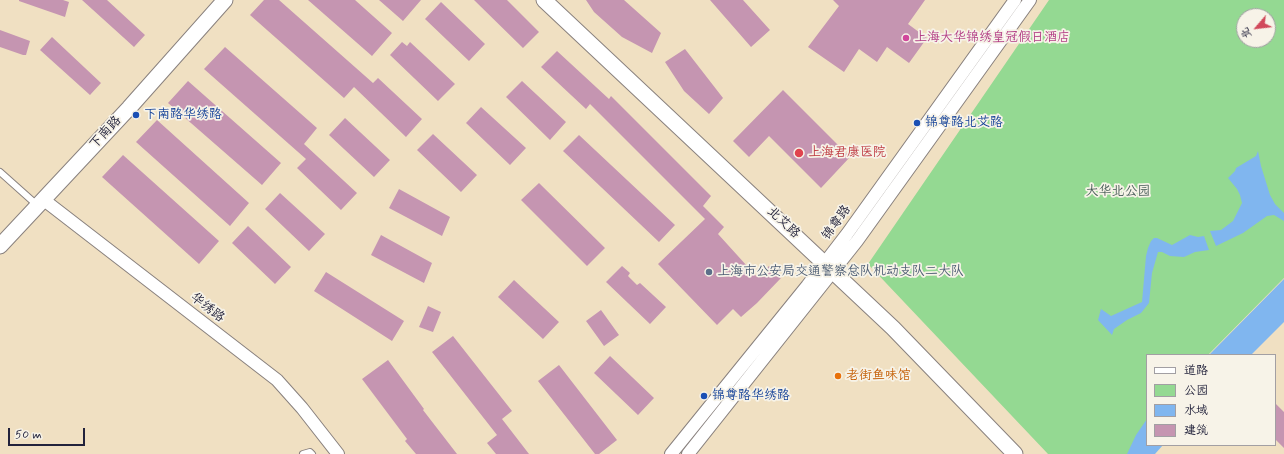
<!DOCTYPE html>
<html>
<head>
<meta charset="utf-8">
<style>
  body { margin:0 }
  #map { position:relative; width:1284px; height:454px; overflow:hidden; background:#f0e0c2; font-family:Mynerve,"LXGW WenKai TC",sans-serif }
  canvas { display:block }
  .legend { position:absolute; left:1146px; top:354px; width:130px; height:92px; box-sizing:border-box; background:#f7f3e8; border:1px solid #a29fa3; margin:0; padding:5px 7px; list-style:none; font-size:12px; color:#22223b }
  .legend li { display:flex; align-items:center; gap:8px; height:20px }
  .legend b { width:20px; border:1px solid #a29fa3 }
  .north { position:absolute; left:1236px; top:8px; width:40px; height:40px; box-sizing:border-box; background:#f7f3e8; border:1px solid #a29fa3; border-radius:50%; rotate:242deg; font-size:11px; font-weight:700; line-height:16px; text-align:center; color:#22223b }
  .north::after { content:''; display:block; margin:auto; width:14px; height:18px; background:#d1495b; clip-path:polygon(50% 0,100% 100%,50% 72%,0 100%) }
  .scale { position:absolute; left:8px; top:428px; width:77px; height:18px; box-sizing:border-box; border:2px solid #22223b; border-top:0; padding-left:5px; font-size:12px; line-height:14px; white-space:nowrap; color:#22223b; -webkit-text-stroke:3px #f7f3e8; paint-order:stroke }
</style>
</head>
<body>
<div id="map">
<canvas width="1284" height="454"></canvas>
<ul class="legend">
<li><b style="height:5px;background:#fff"></b>道路</li>
<li><b style="height:11px;background:#94d992"></b>公园</li>
<li><b style="height:11px;background:#80b6ef"></b>水域</li>
<li><b style="height:11px;background:#c595b1"></b>建筑</li>
</ul>
<div class="north">北</div>
<div class="scale">50 m</div>
</div>
<script>
const c = document.querySelector('canvas').getContext('2d');
c.lineJoin = 'round';
function fill(path, color) { c.fillStyle = color; c.fill(path, 'evenodd'); }
const poly = rows => new Path2D(rows.map(r => 'M' + r).join(''));
function stroke(path, color, width, dash) { c.strokeStyle = color; c.lineWidth = width; c.lineCap = dash ? 'butt' : 'round'; c.setLineDash(dash || []); c.stroke(path); }
function label(font, color, halo, rows, align = 'center') {
  c.font = font + ' Mynerve,"LXGW WenKai TC",sans-serif'; c.lineWidth = 3.5; c.setLineDash([]); c.textBaseline = 'middle'; c.strokeStyle = halo; c.fillStyle = color; for (const [text, x, y, turn = 0] of rows) {
    c.save(); c.translate(x, y); c.rotate((+turn || 0) * Math.PI / 180); c.textAlign = isNaN(turn) ? turn : align; if (halo) c.strokeText(text, 0, 0); c.fillText(text, 0, 0); c.restore();
  }
}
const green = poly([
  [1049,0,1284,0,1284,278,1208,355,1147,355,1147,420,1128,454,1048,454,868,264],
  [1244,16,1268,16,1268,40,1244,40]
]);
const water = poly([
  [1258,151,1261,166,1270,195,1275,204,1284,213,1284,221,1274,215,1267,216,1243,233,1216,246,1210,231,1221,230,1233,221,1242,203,1240,195,1237,189,1228,178,1235,171,1236,168,1256,156],
  [1190,235,1198,237,1204,236,1209,250,1195,252,1184,257,1170,256,1162,252,1158,252,1152,273,1149,303,1141,313,1127,320,1114,329,1112,335,1098,320,1101,309,1111,316,1142,302,1146,256,1148,248,1151,241,1154,238,1157,238,1172,245],
  [1284,279,1284,322,1251,355,1209,355],
  [1147,419,1147,445,1163,445,1155,454,1127,454,1136,435]
]);
const building = poly([
  [19,0,63,0,69,2,65,17,19,1],
  [82,0,107,0,145,35,134,47],
  [264,0,279,0,373,83,378,78,422,119,406,137,354,87,344,98,250,15],
  [308,0,355,0,392,33,372,56],
  [379,0,421,0,403,21],
  [474,0,507,0,539,32,523,48],
  [586,0,624,0,661,33,652,53,622,37,594,12],
  [710,0,743,0,770,30,751,47],
  [833,0,925,0,908,24,927,38,909,63,887,47,877,62,859,49,844,72,808,47,839,6],
  [441,2,485,44,469,61,425,19],
  [0,30,30,41,26,55,23,55,0,47],
  [52,37,101,83,90,95,40,50],
  [402,42,407,46,410,42,455,84,438,101,390,55],
  [225,47,317,128,304,144,357,193,341,210,297,168,306,159,204,69],
  [685,49,723,98,709,114,684,91,665,62],
  [557,51,609,99,611,96,711,196,703,206,724,227,718,234,757,277,769,266,781,278,757,303,741,317,733,309,717,325,658,264,705,219,590,104,586,109,541,67],
  [188,81,281,163,262,185,168,103],
  [522,81,566,122,550,140,506,97],
  [783,90,850,157,821,188,769,136,749,157,733,141],
  [481,107,526,148,510,165,466,123],
  [345,118,390,160,374,177,329,135],
  [157,120,249,203,230,226,136,142],
  [433,134,477,175,461,192,417,150],
  [579,135,675,225,659,242,563,151],
  [123,155,219,241,199,264,102,177],
  [539,183,605,248,587,266,521,200],
  [399,189,450,217,442,236,389,208],
  [280,193,325,234,309,251,265,209],
  [248,226,291,267,275,284,232,243],
  [381,235,432,263,424,283,371,255],
  [622,266,630,273,628,276,637,285,640,283,666,307,650,324,606,282],
  [326,272,404,321,392,341,314,291],
  [514,280,559,322,543,339,498,297],
  [428,306,441,312,433,332,419,327],
  [601,310,619,335,604,346,586,321],
  [453,336,512,411,502,419,529,454,496,454,487,443,497,435,432,352],
  [610,356,654,398,638,415,594,373],
  [388,360,424,409,423,410,457,454,416,454,405,441,407,439,362,379],
  [559,365,617,440,599,454,595,454,538,381],
  [1275,403,1284,412,1284,448,1275,439]
]);
const service = poly([
  [0,172,37,205],
  [303,454,310,452,312,454]
]);
const minor = poly([
  [44,200,277,380,302,408,338,454],
  [671,454,807,286,847,234,1015,0],
  [688,454,857,241,1030,0]
]);
const tertiary = poly([
  [544,0,893,328,1015,454],
  [0,246,129,108,225,0]
]);
const markers = [
  [906,38,4,"#d1479c"],
  [136,115,4,"#1a4fb4"],
  [917,123,4,"#1a4fb4"],
  [799,153,5,"#e0444e"],
  [709,272,4,"#5c6f8a"],
  [838,376,4,"#e8710a"],
  [704,396,4,"#1a4fb4"]
];
const hotelNames = [
  ["上海大华锦绣皇冠假日酒店",914,38]
];
const transitNames = [
  ["下南路华绣路",144,115],
  ["锦尊路北艾路",925,123],
  ["锦尊路华绣路",712,396]
];
const streetNames = [
  ["下南路",106,133,-47],
  ["北艾路",783,223,43],
  ["锦尊路",837,223,-54],
  ["华绣路",207,308,38]
];
const healthNames = [
  ["上海君康医院",808,153]
];
const parkNames = [
  ["大华北公园",1118,192]
];
const serviceNames = [
  ["上海市公安局交通警察总队机动支队二大队",717,272]
];
const foodNames = [
  ["老街鱼味馆",846,376]
];
fill(green, '#94d992');
fill(water, '#80b6ef');
fill(building, '#c595b1');
stroke(service, '#89817e', 8);
stroke(minor, '#89817e', 14);
stroke(tertiary, '#89817e', 17);
stroke(service, '#fff', 6);
stroke(minor, '#fff', 12);
stroke(tertiary, '#fff', 15);
for (const [x, y, r, color] of markers) { const dot = new Path2D(); dot.arc(x, y, r, 0, 2 * Math.PI); c.fillStyle = color; c.fill(dot); stroke(dot, '#f7f3e8', 1.5); }
label('13px', '#b23c85', '#f7f3e8', hotelNames, 'left');
label('13px', '#164399', '#f7f3e8', transitNames, 'left');
label('13px', '#22223b', '#f7f3e8', streetNames);
label('13px', '#be3a42', '#f7f3e8', healthNames, 'left');
label('13px', '#445955', '#f7f3e8', parkNames);
label('13px', '#4e5e75', '#f7f3e8', serviceNames, 'left');
label('13px', '#c56008', '#f7f3e8', foodNames, 'left');
</script>
</body>
</html>
